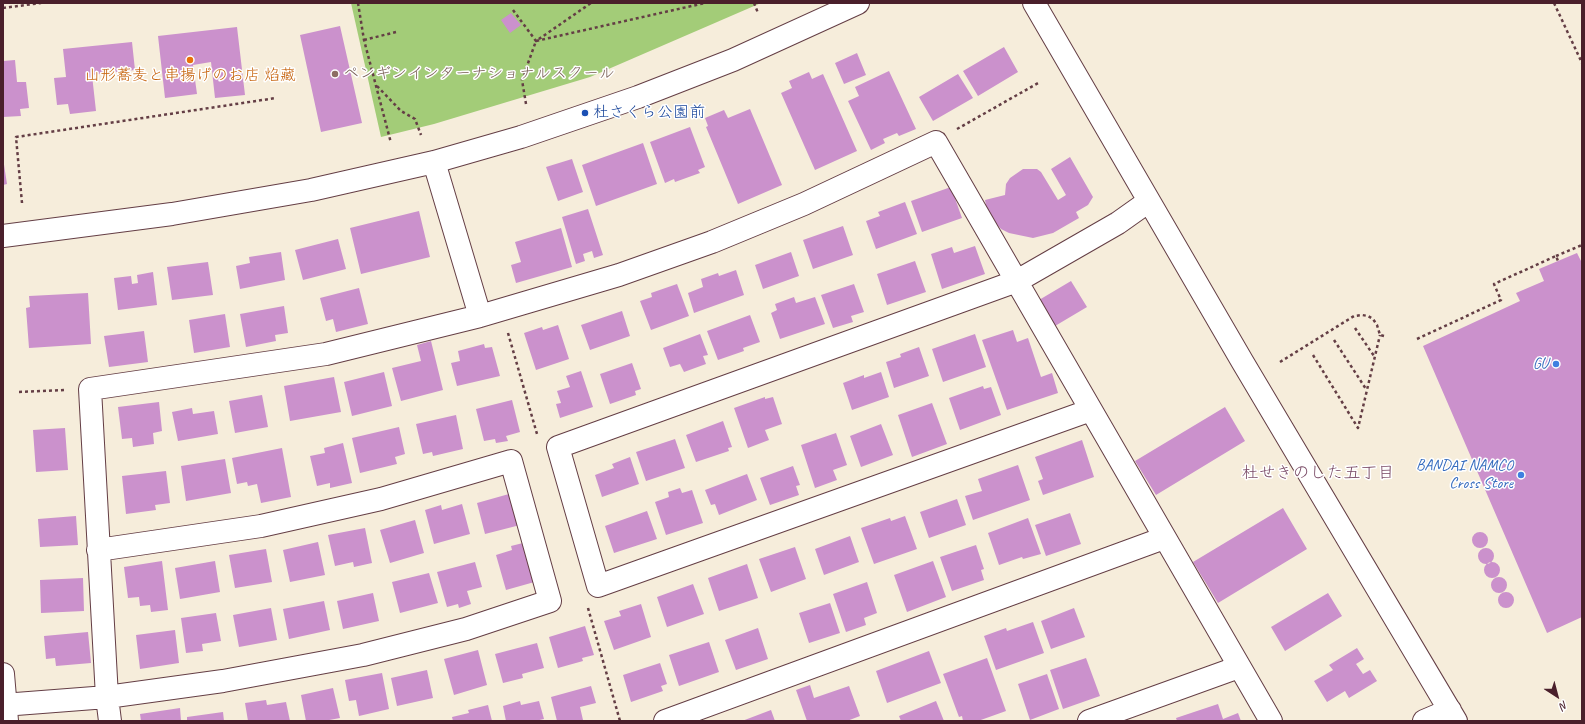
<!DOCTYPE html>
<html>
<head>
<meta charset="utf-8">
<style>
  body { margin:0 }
  #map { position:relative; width:1585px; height:724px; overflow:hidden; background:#f6eddb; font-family:Caveat,sans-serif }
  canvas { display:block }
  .frame { position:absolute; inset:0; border:4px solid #4a1f2b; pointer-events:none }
  .north { position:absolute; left:1537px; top:676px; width:40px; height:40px; -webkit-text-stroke:3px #fff; paint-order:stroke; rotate:144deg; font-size:11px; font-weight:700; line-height:16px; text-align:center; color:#4a1f2b }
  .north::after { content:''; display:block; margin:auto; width:14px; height:18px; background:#4a1f2b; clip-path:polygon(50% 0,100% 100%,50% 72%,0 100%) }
</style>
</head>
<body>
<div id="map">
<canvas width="1585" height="724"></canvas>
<div class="frame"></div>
<div class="north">N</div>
</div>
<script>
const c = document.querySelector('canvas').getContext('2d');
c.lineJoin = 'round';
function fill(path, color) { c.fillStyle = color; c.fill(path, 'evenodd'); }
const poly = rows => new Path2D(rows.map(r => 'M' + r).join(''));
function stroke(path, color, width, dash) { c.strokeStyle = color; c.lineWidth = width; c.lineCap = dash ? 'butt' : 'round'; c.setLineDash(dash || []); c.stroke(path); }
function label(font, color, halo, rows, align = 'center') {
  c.font = font + ' Caveat,"Klee One",sans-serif'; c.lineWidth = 3; c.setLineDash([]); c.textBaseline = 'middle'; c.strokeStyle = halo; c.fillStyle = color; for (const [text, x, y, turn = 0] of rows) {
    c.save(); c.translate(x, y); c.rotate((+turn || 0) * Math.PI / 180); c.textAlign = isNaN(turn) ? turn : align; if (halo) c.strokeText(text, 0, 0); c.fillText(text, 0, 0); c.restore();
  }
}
const green = poly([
  [351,3,761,3,590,77,434,124,381,137]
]);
const building = poly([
  [511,13,521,25,510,33,501,20],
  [340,26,362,123,321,132,300,35],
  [237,27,245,95,215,98,211,62,193,65,197,94,165,98,158,36],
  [132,42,135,70,92,75,96,111,70,114,68,104,57,105,54,78,66,77,63,49],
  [1004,47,1018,72,978,96,963,71],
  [857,53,866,75,844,84,835,63],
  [15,60,17,82,26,82,29,108,20,109,21,116,3,117,3,61],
  [889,71,916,129,899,136,897,133,883,139,885,143,871,150,848,101,859,96,855,87],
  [809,72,812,79,823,74,857,151,815,170,781,93,792,88,789,81],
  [958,74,973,98,933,121,919,97],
  [750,109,782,185,738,204,706,127,708,126,705,118,724,110,728,118],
  [690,127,705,167,698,170,700,173,675,182,674,179,665,183,650,142],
  [643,143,657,184,596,206,582,165],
  [1070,157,1093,197,1088,205,1076,212,1079,218,1053,233,1033,238,1009,233,1001,229,994,221,987,211,985,200,1005,195,1006,184,1010,178,1023,169,1037,169,1041,172,1058,200,1066,195,1051,169],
  [3,158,7,184,3,185],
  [572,159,583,192,558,201,546,167],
  [951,187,962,218,922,232,911,201],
  [905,202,917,234,876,249,866,221,880,216,878,212],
  [588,209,603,255,594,258,592,251,583,254,585,261,576,264,562,217],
  [419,211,430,257,361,274,350,228],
  [843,226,853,255,813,269,803,240],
  [561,228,572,267,516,283,511,265,521,262,515,242],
  [338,239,346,269,303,280,295,250],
  [975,246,985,274,942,289,931,254,952,247,954,253],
  [281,252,285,280,240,289,236,266,250,263,249,257],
  [791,252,799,276,763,289,755,265],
  [1577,253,1582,263,1582,617,1547,633,1423,346,1520,301,1516,293,1544,281,1539,269],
  [915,261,926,292,887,305,877,274],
  [208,262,213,295,172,300,167,267],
  [736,270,744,295,694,313,688,293,703,287,701,279,718,273,719,276],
  [153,272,157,305,118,310,114,278,131,276,132,284,138,283,137,275],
  [1071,281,1087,307,1055,326,1039,300],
  [677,284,689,316,651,330,640,301,652,297,651,293],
  [854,284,864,312,851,316,853,322,833,328,821,295],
  [359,288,368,324,336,332,333,319,326,321,320,298],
  [88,293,91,344,29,348,26,308,30,307,29,296],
  [794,297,796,303,815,297,825,324,780,339,771,313,777,310,775,304],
  [284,306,288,333,275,335,276,341,246,347,240,314],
  [622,311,630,336,590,350,581,325],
  [225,314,230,347,194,353,189,320],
  [750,315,760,342,743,348,744,351,718,360,707,331],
  [558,325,569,359,536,370,524,333,542,327,543,330],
  [1013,330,1017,342,1028,338,1041,377,1052,373,1058,393,1007,410,982,340],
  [144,331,148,362,109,367,104,336],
  [700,334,708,355,703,356,706,364,684,372,680,364,670,367,663,348],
  [975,334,986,367,943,382,932,349],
  [431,341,443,390,401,401,392,368,421,361,417,345],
  [484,344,485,348,492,347,500,376,457,386,451,363,460,361,458,351],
  [919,347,929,376,894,388,886,362,901,357,900,354],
  [632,363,641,389,635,391,636,395,610,404,600,374],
  [581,371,593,407,560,418,556,404,561,403,557,391,570,387,566,376],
  [384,372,392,406,352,416,344,382],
  [881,372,889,397,852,410,843,383,864,375,864,378],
  [334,377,341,412,290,421,284,386],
  [983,386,984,389,991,387,1001,415,960,430,949,398],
  [262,395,268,427,235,433,229,401],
  [765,397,765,399,773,397,782,424,765,430,769,440,748,448,734,408],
  [512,400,520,432,506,436,508,441,496,443,495,439,484,441,476,409],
  [159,402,162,431,153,433,154,444,133,447,132,438,122,439,118,407],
  [932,403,947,444,912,457,898,415],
  [1225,407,1245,441,1156,495,1135,461],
  [192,408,193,414,214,411,218,434,178,441,172,412],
  [456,415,463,449,433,456,432,452,423,454,416,424],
  [723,421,732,447,728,448,729,451,696,462,686,435],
  [881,424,893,455,861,467,850,436],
  [399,427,405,454,395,457,397,464,360,473,352,438],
  [65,428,68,470,36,472,33,430],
  [836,433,847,465,833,470,837,480,815,488,801,445],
  [675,439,685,468,646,481,636,452],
  [1082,440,1094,477,1043,495,1038,481,1043,479,1035,457],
  [343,443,352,483,330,488,330,483,317,486,310,456,325,453,324,448],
  [282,448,291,497,261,503,257,484,248,486,247,482,237,484,232,458],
  [630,457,639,484,602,497,595,475,614,468,612,464],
  [225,459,231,493,186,501,181,466],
  [1018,465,1030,500,973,520,965,496,982,491,978,479],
  [793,466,800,485,796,486,799,495,770,505,760,478],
  [166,471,170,503,155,505,156,510,126,514,122,476],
  [747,474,757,500,719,515,715,504,711,505,705,490],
  [680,488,682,493,692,490,703,523,666,535,655,502,669,497,668,492],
  [516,492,524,524,485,534,477,503],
  [957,499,966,525,929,538,920,512],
  [462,504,470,534,434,544,425,510,441,505,442,510],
  [1283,508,1307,549,1218,603,1193,562],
  [647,511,657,539,614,553,605,526],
  [1070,513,1081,544,1046,556,1035,525],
  [76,516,78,545,40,547,38,519],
  [905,516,917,549,874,564,861,528,890,518,891,521],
  [1028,518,1041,554,1023,559,1022,557,999,565,988,533],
  [415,520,424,553,390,563,380,530],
  [365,528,372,563,354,567,353,562,335,566,328,535],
  '1472 540a8 8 0 1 1 16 0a8 8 0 1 1-16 0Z',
  [850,536,859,562,824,575,815,549],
  [318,542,325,575,290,582,283,550],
  [527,542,538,581,506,590,496,555,512,550,511,546],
  [976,545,984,569,981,570,984,580,952,591,940,557],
  [795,547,806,579,771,592,759,559],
  '1478 556a8 8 0 1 1 16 0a8 8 0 1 1-16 0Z',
  [266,549,272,582,235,588,229,555],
  [162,561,168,610,151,612,150,605,140,606,139,597,128,598,124,567],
  [215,561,220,592,180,599,175,568],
  [933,561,946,597,907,612,894,575],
  [475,562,482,587,467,591,471,604,459,608,458,604,447,607,437,572],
  '1484 570a8 8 0 1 1 16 0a8 8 0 1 1-16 0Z',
  [747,564,758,598,719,611,708,578],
  [429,573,438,603,400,613,392,582],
  '1491 585a8 8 0 1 1 16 0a8 8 0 1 1-16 0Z',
  [83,578,84,611,41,613,40,580],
  [867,582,877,613,864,618,866,625,846,632,833,594],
  [693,584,704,614,667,627,657,597],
  '1498 600a8 8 0 1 1 16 0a8 8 0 1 1-16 0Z',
  [373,593,379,621,343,629,337,601],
  [1328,593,1342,616,1285,651,1271,627],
  [324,601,330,630,289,639,283,609],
  [830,603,840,633,809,643,799,613],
  [641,604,651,637,614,650,604,621,621,616,619,611],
  [271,608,277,640,239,647,233,615],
  [1074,608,1085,637,1051,649,1041,621],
  [216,613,221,641,202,644,203,651,186,653,181,618],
  [1033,622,1044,653,996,670,984,636,1006,628,1007,631],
  [585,626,594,655,582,658,583,661,558,668,549,637],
  [758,628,768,659,736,670,725,640],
  [175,630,179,663,140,669,136,635],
  [88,632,91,663,56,666,55,658,46,659,44,636],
  [709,642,719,672,679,686,669,655],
  [537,643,544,668,522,674,523,678,503,683,495,654],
  [1357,648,1364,659,1356,664,1363,674,1370,670,1377,681,1349,698,1345,691,1327,702,1314,681,1333,670,1329,665],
  [478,650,487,685,454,695,444,659],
  [929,651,941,683,887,703,876,671],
  [987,658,1006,711,978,721,963,721,962,716,959,717,943,674],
  [1086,658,1100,696,1063,709,1050,670],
  [660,663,667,684,661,686,663,691,631,702,623,675],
  [427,670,433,698,397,706,391,678],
  [382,673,389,709,359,716,356,700,349,701,345,680],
  [1047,674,1059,709,1030,720,1018,684],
  [810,685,814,698,849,686,860,716,847,721,807,721,796,690],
  [591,686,596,703,580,707,583,720,557,721,551,697],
  [333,688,340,718,324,721,306,721,301,695],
  [266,700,267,705,286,702,290,721,248,721,245,703],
  [520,701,521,705,539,701,544,719,535,721,506,721,503,706],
  [936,701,944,721,901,721,899,716],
  [1218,704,1223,719,1238,713,1241,721,1177,721,1176,718],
  [488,705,492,721,453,721,452,717,469,713,468,710],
  [180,708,181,721,141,721,140,714],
  [771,710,775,721,742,721],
  [223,712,224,721,187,721,187,717]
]);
const path = poly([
  [358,3,364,40,391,143],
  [754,3,758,13],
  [1554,3,1582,63],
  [3,8,41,3],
  [513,10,536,41,591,3],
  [364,40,396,32],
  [377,86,401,111,415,119,421,135],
  [526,104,522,80,536,41,705,3],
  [957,129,1040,82],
  [22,203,16,137,276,98],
  [1556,256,1582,245],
  [1355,328,1374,356],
  [508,333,537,434],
  [1417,339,1501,300,1494,284,1556,256,1558,261],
  [1334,340,1366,389],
  [1313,355,1358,428,1380,335],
  [1280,362,1354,316,1362,315,1368,316,1373,319,1377,325,1380,335,1384,336],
  [19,392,65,390],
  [588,608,620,721]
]);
const minor = poly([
  [1034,3,1242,361,1456,721],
  [434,162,480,316],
  [3,236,172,214,311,190,434,162,521,137,638,97,733,60,858,3],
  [1091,410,598,586,558,447,1017,281,1118,223,1149,201],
  [3,674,7,721],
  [3,705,107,697,223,681,363,655,466,629,550,601,511,461,381,499,261,526,98,550],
  [110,721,107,697,90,389,326,354,480,316,619,275,712,242,804,204,936,142,1271,721],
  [665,721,1164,538],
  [1089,721,1239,667],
  [1424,721,1450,710]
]);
const markers = [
  [190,60,4,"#e8710a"],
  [335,74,4,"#8d6e63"],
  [585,113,4,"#1a4fb4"],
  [1556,364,4,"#3f7fe0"],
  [1521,475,4,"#3f7fe0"]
];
const educationNames = [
  ["ペンギンインターナショナルスクール",343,74]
];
const foodNames = [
  ["山形蕎麦と串揚げのお店 焰藏",190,76]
];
const transitNames = [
  ["杜さくら公園前",593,113]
];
const shopNames = [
  ["GU",1548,364],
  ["BANDAI NAMCO",1513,466],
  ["Cross Store",1513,484]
];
const neighbourhoodNames = [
  ["杜せきのした五丁目",1318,474]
];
fill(green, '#a3cc78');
fill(building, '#cb91cc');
stroke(minor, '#643e45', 24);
stroke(path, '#643e45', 2.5, [3, 3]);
stroke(minor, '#fff', 22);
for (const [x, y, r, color] of markers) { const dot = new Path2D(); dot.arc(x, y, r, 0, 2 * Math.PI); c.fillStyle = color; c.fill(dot); stroke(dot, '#fff', 1.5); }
label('16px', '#785e54', '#fff', educationNames, 'left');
label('16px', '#c56008', '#fff', foodNames);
label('16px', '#164399', '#fff', transitNames, 'left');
label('16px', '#366cbe', '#fff', shopNames, 'right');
label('17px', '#774763', '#fff', neighbourhoodNames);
</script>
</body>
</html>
